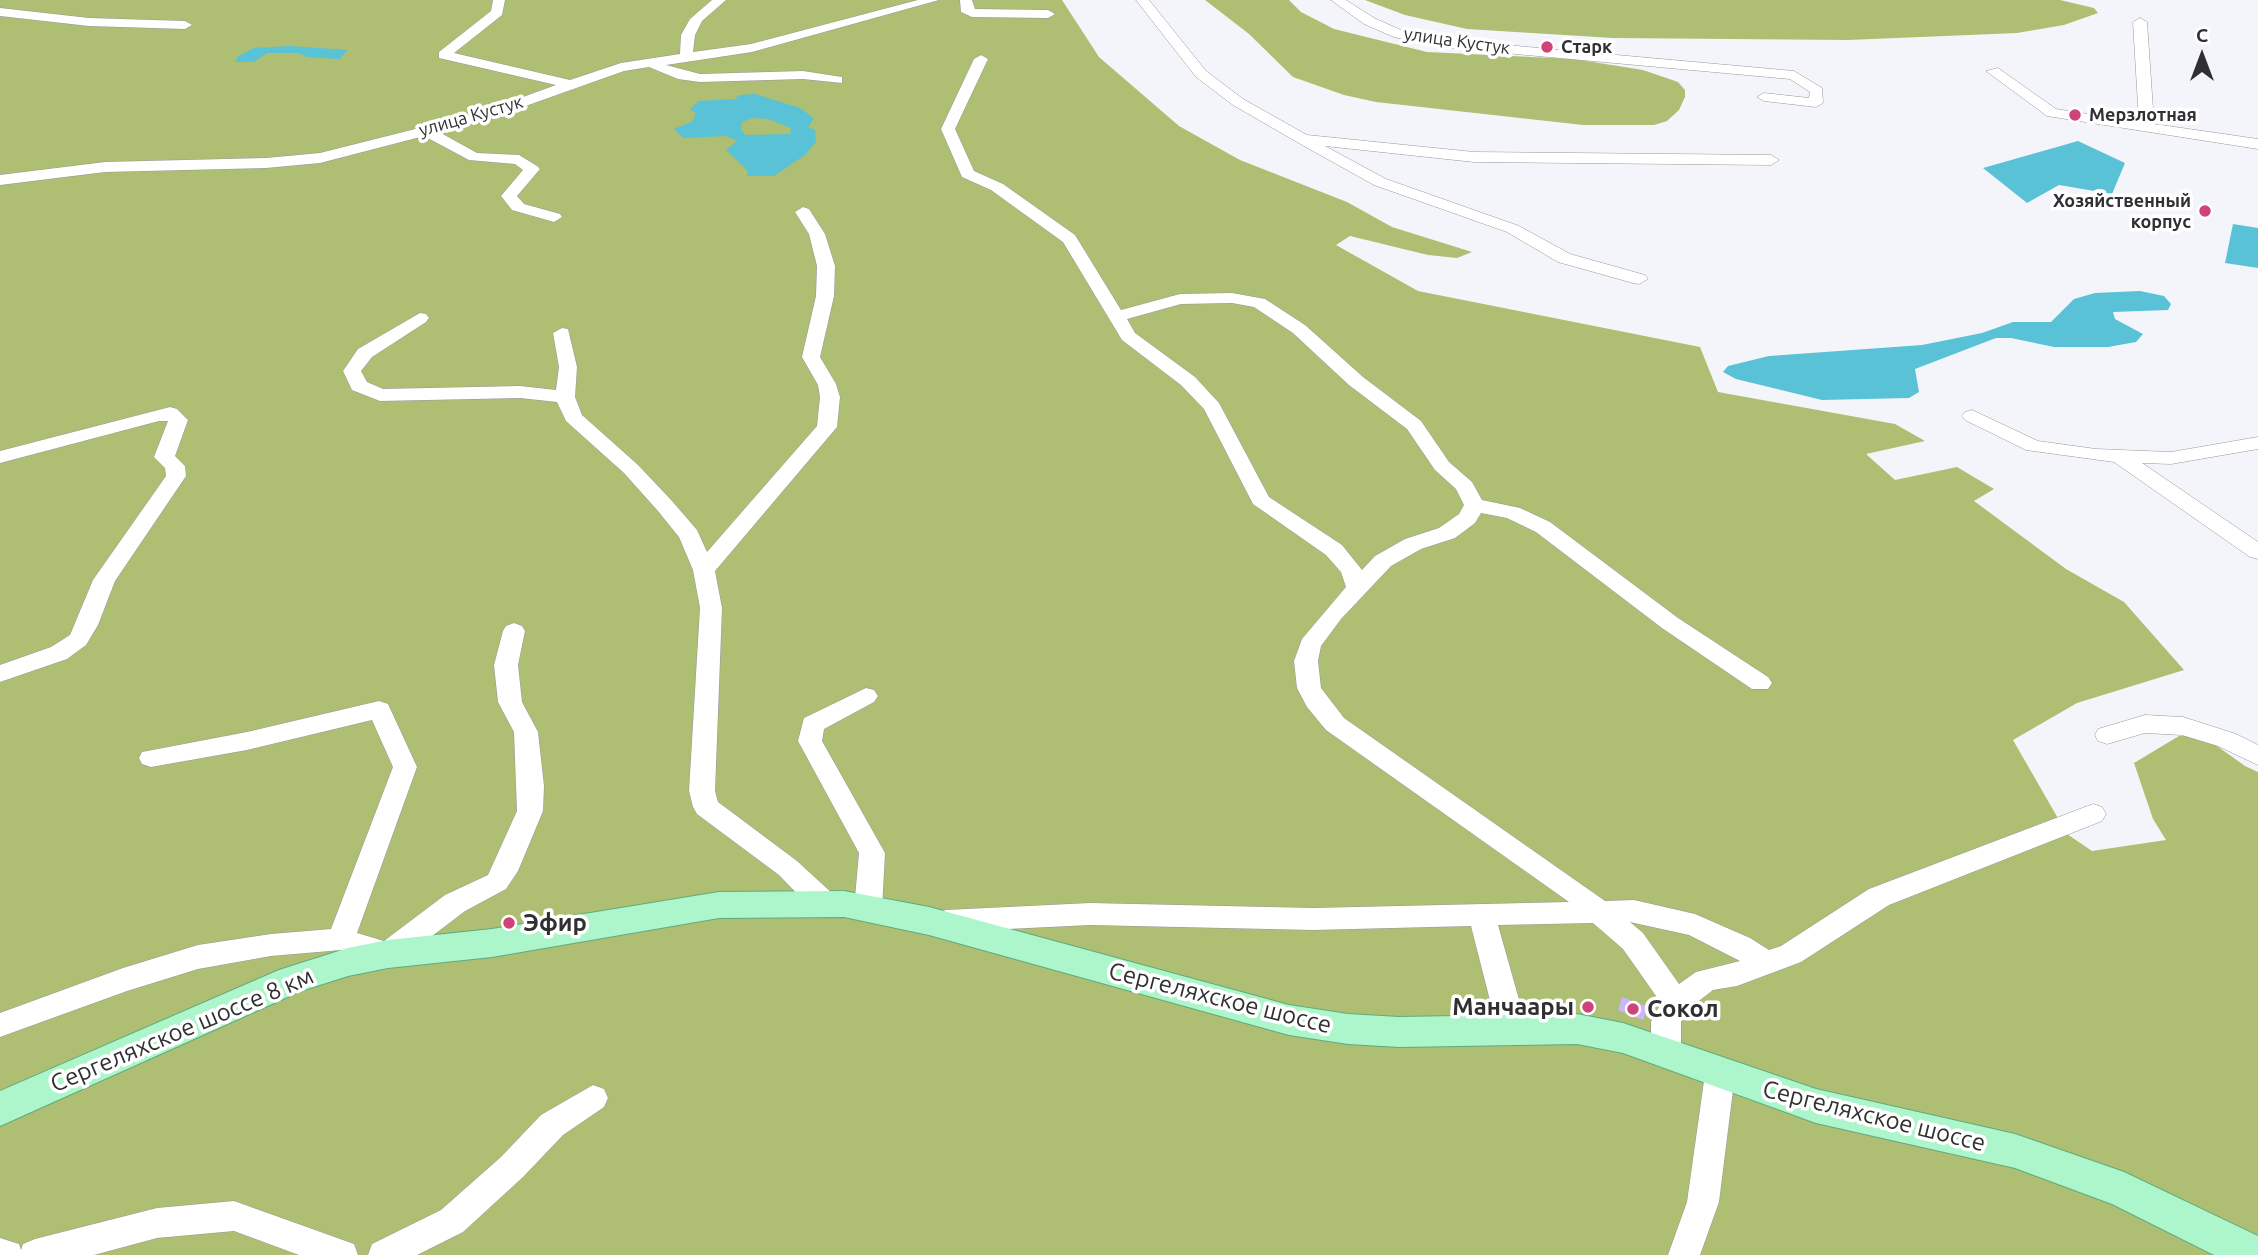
<!DOCTYPE html>
<html>
<head>
<meta charset="utf-8">
<style>
  body { margin:0 }
  #map { position:relative; width:2258px; height:1255px; overflow:hidden; background:#f4f5fa; font-family:Ubuntu,sans-serif }
  canvas { display:block }
  .north { position:absolute; left:2167px; top:21px; width:70px; height:70px; -webkit-text-stroke:5px #fff; paint-order:stroke; rotate:0deg; font-size:19px; font-weight:700; line-height:28px; text-align:center; color:#303032 }
  .north::after { content:''; display:block; margin:auto; width:24px; height:32px; background:#303032; clip-path:polygon(50% 0,100% 100%,50% 72%,0 100%) }
</style>
</head>
<body>
<div id="map">
<canvas width="2258" height="1255"></canvas>
<div class="north">С</div>
</div>
<script>
const c = document.querySelector('canvas').getContext('2d');
c.lineJoin = 'round';
function fill(path, color) { c.fillStyle = color; c.fill(path, 'evenodd'); }
const poly = rows => new Path2D(rows.map(r => 'M' + r).join(''));
function stroke(path, color, width, dash) { c.strokeStyle = color; c.lineWidth = width; c.lineCap = dash ? 'butt' : 'round'; c.setLineDash(dash || []); c.stroke(path); }
function label(font, color, halo, rows, align = 'center') {
  c.font = font + ' Ubuntu,sans-serif'; c.lineWidth = 7; c.setLineDash([]); c.textBaseline = 'middle'; c.strokeStyle = halo; c.fillStyle = color; for (const [text, x, y, turn = 0] of rows) {
    c.save(); c.translate(x, y); c.rotate((+turn || 0) * Math.PI / 180); c.textAlign = isNaN(turn) ? turn : align; if (halo) c.strokeText(text, 0, 0); c.fillText(text, 0, 0); c.restore();
  }
}
const forest = poly([
  [0,0,1062,0,1099,57,1179,126,1240,160,1347,202,1392,227,1472,252,1457,258,1428,255,1350,236,1336,245,1418,291,1700,347,1718,392,1895,424,1925,441,1866,454,1895,480,1957,467,1994,489,1974,501,2066,569,2124,602,2184,670,2077,703,2013,740,2067,834,2092,851,2166,840,2153,819,2134,763,2179,736,2203,736,2245,766,2258,772,2258,1255,0,1255],
  [1205,0,1289,0,1301,12,1334,29,1427,52,1574,59,1643,70,1678,82,1685,90,1685,97,1679,110,1667,121,1654,125,1583,125,1376,102,1344,95,1293,77,1249,34],
  [1365,0,2060,0,2094,8,2098,13,2064,25,2017,33,1848,40,1613,38,1467,29,1405,15]
]);
const water = poly([
  [291,46,347,50,340,59,306,57,299,53,267,53,254,62,235,62,238,56,254,48],
  [755,94,800,108,814,118,808,127,815,130,816,142,805,155,774,176,747,176,748,171,726,150,737,141,726,136,683,138,674,129,693,121,696,113,690,110,698,101,735,99,739,95],
  [753,118,768,119,791,128,790,134,746,135,741,130,742,122],
  [2078,141,2125,163,2112,194,2059,185,2027,203,1983,168],
  [2233,224,2258,228,2258,268,2225,263],
  [2140,291,2164,296,2171,304,2168,310,2113,312,2115,319,2143,334,2136,342,2108,347,2054,347,2011,338,1996,338,1915,369,1919,392,1909,398,1822,400,1736,379,1723,372,1728,366,1769,356,1922,345,1982,333,2013,322,2051,322,2074,299,2095,293]
]);
const building = poly([
  [1622,997,1648,1007,1643,1020,1618,1010]
]);
const minor = poly([
  [493,0,505,0,502,15,454,53,570,80,621,63,680,54,681,35,690,19,712,0,726,0,702,21,695,35,693,52,751,44,918,0,939,0,752,52,666,65,700,74,803,71,842,77,842,83,803,79,700,82,678,79,649,67,624,71,489,119,439,132,477,153,519,155,537,166,540,169,517,196,524,204,560,214,562,217,554,222,512,210,501,196,523,170,515,164,469,160,424,136,320,163,266,168,105,172,0,185,0,175,105,162,266,158,320,153,479,113,556,85,439,58,439,52,491,11,493,0],
  [960,0,972,0,975,9,1048,10,1055,14,1048,18,972,17,961,12,960,0],
  [1136,0,1149,0,1206,71,1243,99,1307,135,1474,152,1771,155,1779,160,1771,165,1474,162,1325,146,1386,179,1519,226,1570,254,1645,275,1648,279,1639,284,1633,283,1558,262,1507,232,1374,185,1304,146,1233,105,1196,77,1136,0],
  [1331,0,1346,0,1374,18,1403,31,1439,39,1794,71,1822,88,1823,103,1816,107,1764,101,1757,97,1764,93,1809,98,1810,92,1790,79,1439,47,1394,37,1364,24,1331,0],
  [0,8,89,18,185,21,192,25,185,29,89,26,0,16,0,8],
  [2140,18,2147,22,2154,124,2258,139,2258,149,2047,116,1986,71,1998,68,2056,109,2139,122,2133,22,2140,18],
  [981,55,988,59,955,129,974,171,1003,184,1075,235,1121,310,1180,294,1232,293,1265,299,1305,325,1363,377,1421,421,1449,462,1472,482,1482,500,1520,508,1550,522,1678,618,1768,677,1772,683,1768,689,1752,689,1662,628,1536,532,1507,518,1481,513,1475,523,1455,538,1421,549,1391,566,1341,619,1321,646,1318,661,1321,688,1344,718,1605,901,1634,900,1695,914,1750,938,1769,950,1781,946,1869,889,2093,804,2102,807,2106,814,2102,821,1889,905,1801,962,1737,986,1713,990,1686,1011,1681,1022,1681,1052,1676,1061,1666,1065,1656,1061,1651,1052,1651,1022,1661,1003,1623,949,1593,923,1498,925,1527,1028,1522,1037,1512,1040,1502,1037,1497,1028,1471,926,1313,930,1090,925,946,932,936,929,932,921,936,913,946,910,1090,903,1313,908,1569,902,1326,730,1307,707,1297,688,1294,661,1302,639,1346,587,1341,572,1326,555,1253,504,1204,409,1181,385,1122,340,1063,242,991,190,962,177,941,129,974,59,981,55],
  [1232,303,1254,307,1293,333,1349,385,1407,429,1435,470,1456,489,1464,505,1459,514,1439,528,1405,539,1375,556,1362,570,1342,545,1269,497,1219,403,1195,377,1135,333,1127,319,1181,304,1232,303],
  [1630,922,1689,935,1740,961,1696,972,1679,984,1643,933,1630,922],
  [803,207,809,209,825,234,835,266,834,296,820,357,836,384,840,397,837,427,715,571,722,608,715,791,718,802,797,861,834,895,838,903,834,911,824,914,814,911,779,875,697,814,693,807,689,791,700,608,693,570,679,537,658,511,624,473,566,421,557,402,520,398,380,401,352,390,343,371,358,349,420,313,426,314,429,318,426,322,372,357,361,371,367,382,383,389,520,386,556,390,559,367,553,333,562,328,568,329,577,367,575,397,582,415,638,465,672,501,697,530,707,552,817,426,820,397,818,385,802,357,816,296,817,266,809,234,795,212,803,207],
  [170,407,177,409,188,420,175,456,185,466,186,476,115,581,98,625,86,645,67,659,0,682,0,665,51,647,70,635,93,580,166,476,165,468,154,457,168,421,159,421,0,463,0,451,170,407],
  [1972,410,2038,441,2096,449,2171,452,2258,437,2258,449,2171,464,2142,463,2258,542,2258,559,2250,557,2114,462,2026,450,1965,420,1962,416,1965,412,1972,410],
  [514,623,522,626,525,631,518,665,522,702,538,732,544,786,543,811,518,871,506,889,465,911,398,962,388,965,341,950,271,956,198,969,127,991,0,1037,0,1013,123,968,198,945,271,934,331,929,393,767,372,720,247,750,151,767,142,764,139,758,142,752,247,732,379,701,388,704,417,767,357,933,384,941,445,895,488,875,517,811,514,732,498,702,494,665,503,631,506,626,514,623],
  [866,688,874,690,878,696,874,702,824,729,822,741,885,853,882,909,878,917,868,920,858,917,854,909,859,853,798,741,804,718,866,688],
  [2145,715,2183,717,2236,734,2258,745,2258,765,2218,746,2182,735,2145,733,2107,744,2098,741,2095,735,2098,729,2145,715],
  [1720,1061,1731,1065,1735,1074,1719,1202,1700,1255,1668,1255,1687,1202,1705,1074,1709,1065,1720,1061],
  [593,1085,604,1089,608,1098,604,1107,563,1135,523,1177,463,1232,417,1255,368,1255,372,1244,441,1210,501,1157,541,1115,593,1085],
  [234,1201,354,1244,358,1255,299,1255,234,1231,157,1238,94,1255,0,1255,0,1238,19,1244,21,1250,23,1244,35,1239,157,1208,234,1201]
]);
const major = poly([
  [844,891,929,907,1289,1005,1348,1014,1399,1017,1577,1014,1623,1023,1816,1089,2015,1134,2124,1172,2258,1236,2258,1255,2214,1255,2112,1204,2015,1168,1816,1123,1623,1053,1577,1044,1399,1047,1348,1044,1289,1035,929,935,844,917,719,918,492,957,388,968,348,976,301,991,0,1126,0,1091,279,970,348,948,388,940,492,929,719,892,844,891]
]);
const markers = [
  [1547,47,7,"#ce447a"],
  [2075,115,7,"#ce447a"],
  [2205,211,7,"#ce447a"],
  [509,923,7,"#ce447a"],
  [1588,1007,7,"#ce447a"],
  [1633,1009,7,"#ce447a"]
];
const farStreetnames = [
  ["улица Кустук",1457,41,8],
  ["улица Кустук",471,116,-16]
];
const farPoinames = [
  ["Старк",1561,47],
  ["Мерзлотная",2089,115],
  ["Хозяйственный",2191,201,"right"],
  ["корпус",2191,222,"right"]
];
const nearPoinames = [
  ["Эфир",523,923],
  ["Манчаары",1574,1007,"right"],
  ["Сокол",1647,1009]
];
const nearStreetnames = [
  ["Сергеляхское шоссе",1220,998,14],
  ["Сергеляхское шоссе 8 км",182,1030,-23],
  ["Сергеляхское шоссе",1874,1116,14]
];
fill(forest, '#aebe73');
fill(water, '#5ac2d7');
fill(building, '#cab6fd');
stroke(minor, '#97979c', 1);
stroke(major, '#5eac7e', 2);
fill(minor, '#fff');
fill(major, '#adf5ca');
for (const [x, y, r, color] of markers) { const dot = new Path2D(); dot.arc(x, y, r, 0, 2 * Math.PI); c.fillStyle = color; c.fill(dot); stroke(dot, '#fff', 2.5); }
label('18px', '#303032', '#fff', farStreetnames);
label('bold 18px', '#303032', '#fff', farPoinames, 'left');
label('bold 24px', '#303032', '#fff', nearPoinames, 'left');
label('24px', '#303032', '#fff', nearStreetnames);
</script>
</body>
</html>
